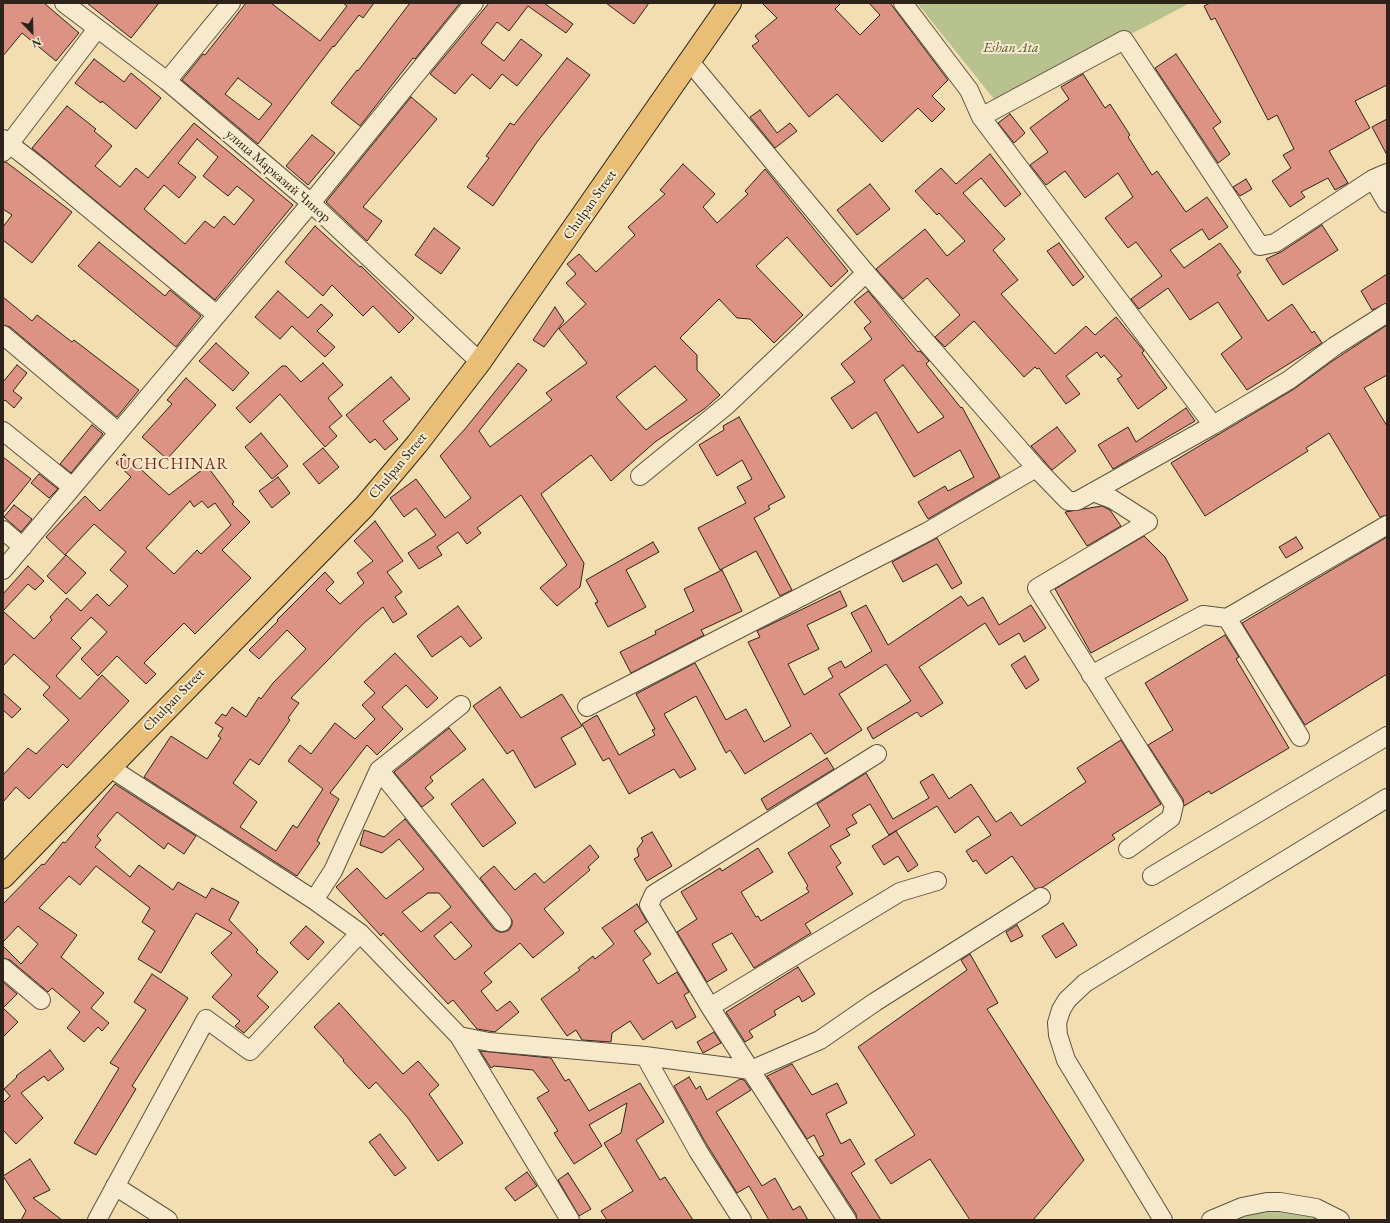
<!DOCTYPE html>
<html>
<head>
<meta charset="utf-8">
<style>
  body { margin:0 }
  #map { position:relative; width:1390px; height:1223px; overflow:hidden; background:#f2deb0; font-family:"EB Garamond",serif }
  canvas { display:block }
  .frame { position:absolute; inset:0; border:4px solid #2d231a; pointer-events:none }
  .north { position:absolute; left:12px; top:12px; width:40px; height:40px; -webkit-text-stroke:3px #f7eacc; paint-order:stroke; rotate:157deg; font-size:11px; font-weight:700; line-height:16px; text-align:center; color:#2d231a }
  .north::after { content:''; display:block; margin:auto; width:14px; height:18px; background:#2d231a; clip-path:polygon(50% 0,100% 100%,50% 72%,0 100%) }
</style>
</head>
<body>
<div id="map">
<canvas width="1390" height="1223"></canvas>
<div class="frame"></div>
<div class="north">N</div>
</div>
<script>
const c = document.querySelector('canvas').getContext('2d');
c.lineJoin = 'round';
function fill(path, color) { c.fillStyle = color; c.fill(path, 'evenodd'); }
const poly = rows => new Path2D(rows.map(r => 'M' + r).join(''));
function stroke(path, color, width, dash) { c.strokeStyle = color; c.lineWidth = width; c.lineCap = dash ? 'butt' : 'round'; c.setLineDash(dash || []); c.stroke(path); }
function label(font, color, halo, rows, align = 'center') {
  c.font = font + ' "EB Garamond",serif'; c.lineWidth = 4; c.setLineDash([]); c.textBaseline = 'middle'; c.strokeStyle = halo; c.fillStyle = color; for (const [text, x, y, turn = 0] of rows) {
    c.save(); c.translate(x, y); c.rotate((+turn || 0) * Math.PI / 180); c.textAlign = isNaN(turn) ? turn : align; if (halo) c.strokeText(text, 0, 0); c.fillText(text, 0, 0); c.restore();
  }
}
const green = poly([
  [917,3,1190,3,998,104],
  [1279,1210,1309,1216,1319,1220,1236,1220,1250,1215]
]);
const building = poly([
  [3,3,44,3,79,33,56,61,22,33,3,56,3,3],
  [87,3,159,3,131,38,87,3],
  [246,3,271,3,320,41,347,6,343,3,374,3,363,18,359,15,334,47,333,46,258,144,182,80,203,54,205,55,246,3],
  [238,78,272,104,259,120,225,94,238,78],
  [410,3,460,3,415,59,413,58,360,126,331,103,357,70,358,71,410,3],
  [489,3,544,3,573,24,566,33,528,6,509,31,497,22,481,43,504,61,521,39,542,55,517,86,502,74,490,89,472,74,455,94,430,74,489,3],
  [606,3,649,3,634,24,606,3],
  [762,3,841,3,835,9,860,35,880,15,869,3,890,3,948,80,932,96,945,109,932,122,918,108,882,142,837,94,809,117,752,46,759,41,755,36,777,18,762,3],
  [1210,3,1387,3,1387,85,1355,101,1370,128,1329,151,1348,183,1335,190,1328,178,1301,192,1305,197,1290,207,1272,181,1291,168,1283,155,1294,149,1277,115,1268,120,1215,18,1211,20,1204,6,1210,3],
  [1176,54,1221,122,1213,128,1230,154,1218,163,1155,68,1176,54],
  [567,58,590,75,537,142,493,206,467,187,489,158,486,156,510,123,514,125,567,58],
  [94,59,124,82,131,73,161,98,136,129,102,101,101,103,75,83,94,59],
  [1083,74,1105,108,1110,104,1130,135,1128,137,1152,175,1157,171,1186,212,1207,197,1228,227,1209,240,1202,229,1170,250,1184,268,1220,243,1241,272,1237,275,1268,321,1292,304,1312,333,1314,331,1322,343,1247,390,1221,354,1242,338,1218,302,1190,320,1168,288,1139,309,1131,299,1162,276,1136,242,1128,248,1105,218,1133,197,1118,173,1085,198,1065,171,1046,185,1030,165,1048,152,1030,128,1069,99,1061,87,1083,74],
  [411,97,437,119,363,207,382,221,367,241,326,202,411,97],
  [67,106,96,129,94,131,112,146,95,166,120,187,136,168,148,178,194,123,293,205,215,300,32,148,67,106],
  [197,139,218,157,203,176,228,196,237,186,254,200,234,225,224,216,214,228,205,221,185,244,144,209,164,185,179,198,196,177,178,163,197,139],
  [760,110,777,133,790,123,797,131,775,148,750,117,760,110],
  [1010,114,1025,133,1014,143,998,123,1010,114],
  [1387,119,1387,155,1372,127,1387,119],
  [312,135,335,153,308,185,286,166,312,135],
  [990,154,1021,194,1005,207,981,178,963,193,1005,239,993,250,1018,280,1001,294,1055,354,1086,326,1095,335,1116,317,1144,351,1142,353,1167,388,1138,409,1117,379,1122,376,1104,355,1101,358,1097,352,1066,376,1080,394,1066,404,1039,368,1037,369,1035,367,1024,377,974,321,945,347,935,337,960,315,927,278,903,299,876,269,925,229,947,256,965,241,939,213,937,215,915,191,941,168,956,184,990,154],
  [3,162,6,162,72,212,32,263,3,240,3,227,12,215,3,209,3,162],
  [683,164,715,194,703,207,717,223,748,194,745,191,765,169,848,271,831,287,787,237,756,266,803,315,774,343,750,319,737,318,719,299,680,338,697,355,697,370,720,395,704,409,655,442,611,481,591,455,541,494,584,563,580,587,557,606,540,588,567,565,521,495,477,528,481,533,467,544,458,532,437,547,442,555,419,569,408,553,436,535,416,508,404,517,390,498,416,479,445,518,471,498,440,456,465,429,518,363,527,370,479,431,490,447,552,400,546,393,587,363,559,329,586,304,566,283,576,274,567,264,579,254,596,272,635,235,628,227,665,194,660,190,683,164],
  [655,366,687,400,646,430,616,397,655,366],
  [1246,179,1252,189,1240,196,1233,187,1246,179],
  [870,184,890,209,857,235,837,210,870,184],
  [1322,225,1338,250,1283,285,1266,259,1281,252,1322,225],
  [315,226,360,267,361,266,414,318,399,333,373,306,363,316,332,285,323,296,285,262,315,226],
  [434,228,460,248,441,274,415,255,434,228],
  [99,242,165,296,170,290,201,316,176,347,78,266,99,242],
  [1059,243,1084,277,1073,286,1047,251,1059,243],
  [1387,274,1387,303,1372,310,1361,291,1387,274],
  [278,291,308,318,321,304,333,315,317,331,335,347,325,357,292,326,280,339,255,317,278,291],
  [868,291,918,352,920,351,929,361,926,364,961,408,962,407,1000,477,928,519,918,502,945,486,948,491,974,477,960,450,914,477,876,412,852,429,831,398,855,382,841,364,872,339,864,328,871,322,854,302,868,291],
  [903,365,944,417,918,433,884,380,903,365],
  [3,297,32,321,37,315,72,342,74,340,139,390,117,417,10,327,3,325,3,297],
  [555,307,564,321,544,347,533,340,555,307],
  [1387,325,1387,375,1364,388,1387,426,1387,515,1380,517,1329,433,1306,448,1308,451,1205,516,1171,463,1294,389,1331,362,1387,325],
  [216,343,249,373,233,391,199,361,216,343],
  [323,363,343,385,328,398,342,416,329,427,337,436,325,447,280,394,250,423,236,408,282,366,286,366,301,382,323,363],
  [17,365,27,373,13,391,22,398,14,408,5,400,3,402,3,382,17,365],
  [391,377,410,399,383,421,398,439,385,450,375,439,370,443,346,415,391,377],
  [186,378,216,405,167,459,142,437,172,404,167,400,186,378],
  [1186,408,1195,421,1113,469,1098,445,1128,427,1136,442,1186,408],
  [739,417,785,497,768,506,770,509,754,518,792,590,780,596,756,551,720,570,698,528,746,503,737,487,752,479,742,460,717,476,699,445,724,430,723,426,739,417],
  [92,425,103,434,71,473,60,464,92,425],
  [1057,427,1076,451,1052,470,1031,446,1057,427],
  [261,433,288,466,272,479,245,447,261,433],
  [323,448,339,467,319,484,303,464,323,448],
  [124,454,169,495,207,466,234,502,232,504,250,522,222,550,251,578,195,634,184,623,144,663,156,674,146,684,117,656,98,676,81,659,107,632,91,617,71,638,81,648,56,676,80,699,102,675,129,701,67,768,63,764,29,799,16,787,3,802,3,775,28,748,36,754,69,720,43,695,50,687,14,654,3,666,3,611,34,639,52,620,50,617,67,598,81,611,97,594,109,606,128,586,110,570,126,552,94,524,65,555,46,537,85,496,100,511,131,477,116,463,124,454],
  [190,501,194,507,202,501,208,508,215,503,231,525,201,554,197,550,174,574,146,548,190,501],
  [3,457,31,479,3,513,3,457],
  [39,474,58,489,49,498,31,483,39,474],
  [278,477,290,493,272,508,259,491,278,477],
  [14,505,32,519,21,532,4,517,14,505],
  [1102,506,1110,510,1121,526,1087,546,1065,512,1102,506],
  [375,521,403,561,387,572,402,592,395,597,407,614,393,623,383,607,364,623,291,698,299,703,288,718,290,720,259,765,250,759,233,783,257,802,240,827,276,851,293,825,297,828,323,789,288,761,300,745,311,754,335,723,355,739,375,719,362,705,375,693,364,682,395,653,438,698,427,708,406,685,382,707,403,729,377,755,367,745,330,793,339,799,322,831,317,841,320,843,297,876,144,777,171,736,207,759,221,738,218,736,223,728,215,723,222,714,226,716,232,707,246,717,259,697,261,699,273,683,306,649,287,630,259,659,249,650,278,621,277,620,325,572,334,582,326,590,340,604,364,583,357,573,373,561,354,541,375,521],
  [1144,536,1165,557,1188,600,1091,653,1055,589,1144,536],
  [1296,537,1303,548,1286,558,1279,547,1296,537],
  [1387,537,1387,674,1305,725,1242,623,1387,537],
  [937,538,962,583,952,589,937,564,903,582,892,562,937,538],
  [653,542,659,552,626,570,646,607,608,627,595,603,598,602,586,580,653,542],
  [66,555,86,573,66,594,47,576,66,555],
  [28,566,44,581,35,590,28,584,3,611,3,594,28,566],
  [722,570,742,611,701,630,704,635,631,673,620,652,656,634,655,631,694,611,684,589,722,570],
  [840,591,847,606,807,625,819,649,788,664,804,695,833,677,828,668,841,661,845,668,872,651,851,613,866,605,888,645,961,596,968,606,983,597,999,625,1031,605,1046,628,1024,642,1019,633,999,645,985,623,919,667,943,703,921,717,917,712,873,739,867,728,911,701,886,664,839,694,862,730,825,754,811,733,745,774,730,750,726,753,696,696,664,714,696,769,680,778,674,769,629,794,609,758,603,761,582,724,597,715,619,755,655,735,652,730,655,729,636,694,695,663,726,720,746,709,764,742,791,726,748,642,760,637,757,631,840,591],
  [458,606,482,638,470,647,461,636,432,657,417,636,458,606],
  [1225,635,1239,657,1236,659,1289,748,1211,794,1209,791,1184,806,1183,799,1148,745,1173,730,1145,683,1225,635],
  [1025,656,1039,680,1026,689,1011,665,1025,656],
  [500,687,521,718,562,694,582,726,561,738,576,764,535,788,513,750,507,754,473,706,500,687],
  [3,693,21,709,12,718,3,710,3,693],
  [449,728,466,749,430,777,433,781,425,788,434,798,422,807,394,772,449,728],
  [1121,740,1161,804,1112,835,1115,839,1043,887,1035,889,1012,856,986,874,976,860,973,862,966,851,991,835,978,816,955,833,937,806,889,835,870,804,852,815,857,823,846,829,850,835,830,846,841,863,836,867,853,894,805,924,811,933,754,968,732,933,712,944,727,970,707,982,677,932,697,919,681,892,720,868,722,871,758,848,773,872,741,892,756,917,758,916,761,921,809,892,806,888,808,886,788,853,830,826,817,804,866,773,893,819,929,798,920,782,933,774,949,799,971,784,996,822,1011,812,1021,826,1086,782,1077,768,1121,740],
  [827,758,834,769,767,810,761,799,827,758],
  [483,779,516,823,483,847,451,804,483,779],
  [115,784,196,836,184,854,168,843,164,849,117,812,97,836,101,840,95,847,130,877,139,865,173,890,178,882,206,898,212,888,239,902,229,920,258,950,256,952,278,972,257,996,269,1007,244,1033,235,1026,240,1021,212,997,232,975,211,953,232,933,196,913,161,973,138,959,155,931,142,922,150,908,96,866,80,885,69,876,39,908,77,935,61,957,104,993,91,1008,109,1023,102,1031,98,1027,84,1042,67,1028,80,1012,52,988,48,992,10,960,3,958,3,946,21,964,38,944,18,926,3,942,3,904,42,864,44,865,63,842,65,843,115,784],
  [405,819,494,929,499,932,504,932,509,930,512,925,512,920,480,878,494,866,515,890,535,873,544,883,590,845,599,857,588,867,590,870,544,909,564,933,533,958,520,943,484,973,492,982,481,991,497,1011,510,1001,519,1012,495,1032,477,1029,453,1000,448,1004,383,933,381,936,336,887,357,868,386,899,424,869,399,839,382,853,360,845,364,830,384,837,405,819],
  [428,893,439,893,451,907,421,932,402,912,428,893],
  [451,922,472,946,455,960,434,936,451,922],
  [896,831,918,865,908,872,898,856,884,865,872,846,896,831],
  [652,832,672,866,647,881,634,859,639,856,637,849,643,841,641,838,652,832],
  [637,904,647,922,634,931,651,954,643,960,658,984,677,972,689,992,684,995,696,1017,676,1029,672,1021,643,1040,630,1021,612,1033,611,1042,582,1040,576,1030,567,1036,541,999,580,970,578,968,593,956,595,959,614,944,602,928,637,904],
  [1063,923,1077,945,1056,958,1042,936,1063,923],
  [1017,925,1023,936,1011,942,1006,932,1017,925],
  [306,926,324,942,308,960,290,943,306,926],
  [970,954,998,1003,987,1009,1084,1160,1033,1220,970,1220,930,1159,891,1184,875,1160,915,1135,858,1047,967,970,961,960,970,954],
  [798,967,815,994,802,1002,799,996,774,1011,776,1015,749,1031,753,1037,745,1042,726,1012,798,967],
  [152,974,188,998,132,1086,136,1089,96,1155,74,1143,119,1068,110,1063,146,1010,134,1002,152,974],
  [3,982,17,994,3,1008,18,1022,3,1037,3,982],
  [339,1003,403,1074,418,1061,439,1085,429,1094,463,1143,438,1161,408,1118,376,1082,369,1089,343,1061,344,1060,314,1027,339,1003],
  [714,1032,721,1043,703,1053,697,1042,714,1032],
  [50,1050,64,1069,48,1081,44,1076,21,1093,43,1118,16,1144,3,1130,3,1103,10,1096,4,1089,17,1077,16,1076,50,1050],
  [480,1051,551,1058,565,1081,569,1079,589,1111,640,1083,664,1122,636,1140,660,1180,665,1177,693,1220,607,1220,601,1211,633,1191,604,1143,621,1133,627,1103,589,1125,602,1146,574,1164,554,1133,558,1131,537,1098,549,1091,533,1070,494,1066,491,1068,480,1051],
  [792,1064,812,1095,837,1083,847,1103,826,1114,841,1144,850,1139,865,1164,851,1173,881,1220,857,1220,856,1214,819,1157,824,1155,814,1135,807,1139,767,1076,792,1064],
  [689,1077,696,1089,700,1086,707,1100,740,1079,744,1080,751,1090,716,1112,762,1186,775,1178,793,1210,800,1206,808,1220,769,1220,749,1186,737,1193,704,1140,674,1086,689,1077],
  [380,1134,406,1168,395,1176,369,1142,380,1134],
  [30,1159,50,1190,33,1198,62,1220,21,1220,26,1211,3,1176,30,1159],
  [527,1172,537,1186,515,1201,505,1188,527,1172],
  [568,1173,591,1209,579,1216,558,1180,568,1173]
]);
const minor = poly([
  [64,3,167,81,311,203,480,362],
  [903,3,969,90,981,117,1213,425],
  [690,62,866,273,1036,468,1068,501,1077,501,1213,425,1289,380,1335,346,1387,313],
  [167,81,231,3],
  [981,117,1124,40,1260,246,1275,243,1373,179,1387,173],
  [3,139,39,167,217,315],
  [3,152,97,29],
  [1373,179,1387,203],
  [3,335,118,432],
  [3,431,71,486],
  [640,476,727,405,866,273],
  [1093,492,1112,499,1148,522,1037,588,1174,805,1171,818,1128,849],
  [3,530,23,547],
  [3,570,311,203,474,3],
  [1227,618,1387,525],
  [1091,675,1203,615,1227,618,1300,737],
  [587,707,927,532,1036,468],
  [109,767,314,900,360,933,459,1036,489,1042,645,1056,751,1070,820,1040,875,1002,1041,897],
  [379,770,502,922],
  [1152,876,1387,736],
  [314,900,333,871,379,770,461,705],
  [3,968,41,1000],
  [710,1007,900,892,937,881],
  [459,1036,570,1220],
  [645,1056,698,1151,742,1220],
  [115,1186,168,1220],
  [97,1220,206,1019,250,1051,360,933],
  [847,1220,710,1007,649,905,654,894,877,754],
  [1163,1220,1066,1060,1058,1035,1057,1023,1061,1010,1067,1000,1085,983,1387,798],
  [1211,1220,1242,1207,1267,1202,1280,1202,1316,1208,1340,1220]
]);
const major = poly([
  [3,877,364,507,417,444,480,362,730,3]
]);
const parkNames = [
  ["Eshan Аta",1011,48]
];
const streetNames = [
  ["улица Марказий Чинор",278,176,41],
  ["Chulpan Street",590,205,-55],
  ["Chulpan Street",398,466,-50],
  ["Chulpan Street",174,700,-46]
];
const quarterNames = [
  ["UCHCHINAR",174,465]
];
fill(green, '#b7c28e');
fill(building, '#dd9384');
stroke(building, '#2d231a', 1);
stroke(minor, '#5e5240', 20);
stroke(major, '#2d231a', 24);
stroke(minor, '#f7eacc', 18);
stroke(major, '#e9bf78', 22);
label('italic 14px', '#56533d', '#f7eacc', parkNames);
label('14px', '#2d231a', '#f7eacc', streetNames);
c.letterSpacing = '1px';
label('16px', '#7a1f14', '#f7eacc', quarterNames);
c.letterSpacing = '0px';
</script>
</body>
</html>
